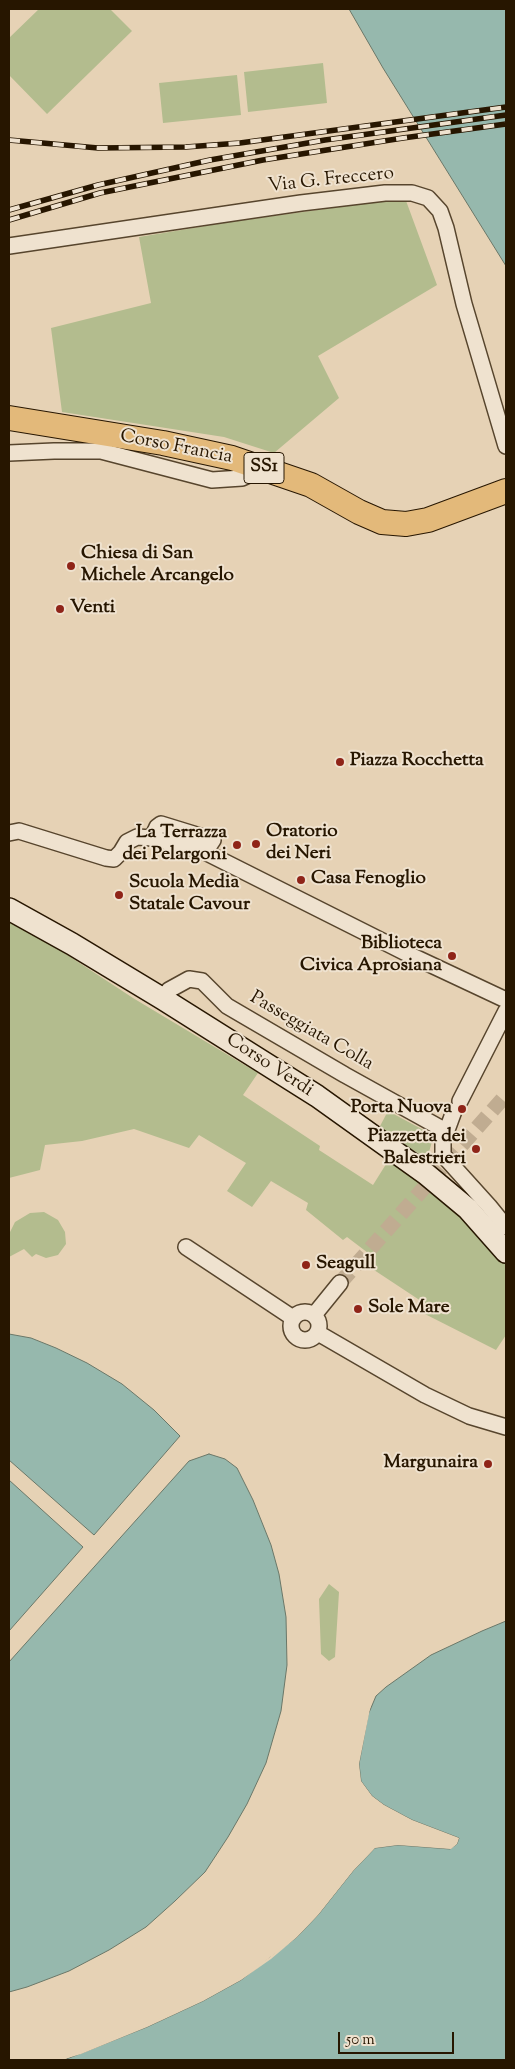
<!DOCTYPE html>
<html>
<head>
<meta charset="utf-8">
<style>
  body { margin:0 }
  #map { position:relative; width:515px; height:2069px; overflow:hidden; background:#e6d2b5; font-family:"Sorts Mill Goudy",serif }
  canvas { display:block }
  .frame { position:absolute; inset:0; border:10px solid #271600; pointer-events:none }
  .scale { position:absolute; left:338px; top:2032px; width:116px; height:22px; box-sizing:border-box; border:2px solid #271600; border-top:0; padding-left:6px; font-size:15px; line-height:18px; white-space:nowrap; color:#271600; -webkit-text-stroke:4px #efe2cf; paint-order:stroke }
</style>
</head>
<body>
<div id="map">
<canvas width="515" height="2069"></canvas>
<div class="frame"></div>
<div class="scale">50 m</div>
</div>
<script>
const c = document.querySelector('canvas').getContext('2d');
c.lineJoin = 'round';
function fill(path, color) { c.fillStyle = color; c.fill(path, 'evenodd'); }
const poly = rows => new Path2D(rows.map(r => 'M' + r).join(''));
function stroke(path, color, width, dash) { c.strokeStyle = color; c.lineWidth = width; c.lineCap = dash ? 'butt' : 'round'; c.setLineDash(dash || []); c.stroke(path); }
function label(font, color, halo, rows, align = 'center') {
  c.font = font + ' "Sorts Mill Goudy",serif'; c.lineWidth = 4; c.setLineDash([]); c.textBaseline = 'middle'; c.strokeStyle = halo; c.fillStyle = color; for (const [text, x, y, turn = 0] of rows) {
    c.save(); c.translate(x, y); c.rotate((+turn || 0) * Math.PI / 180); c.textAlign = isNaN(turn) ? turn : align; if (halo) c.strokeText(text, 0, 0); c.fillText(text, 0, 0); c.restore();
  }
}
const green = poly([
  [39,9,110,9,132,31,47,114,9,75,9,38],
  [323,63,327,103,248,112,244,72],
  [237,75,241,115,163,123,159,83],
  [405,198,437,285,318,356,339,398,274,453,224,437,62,412,51,328,151,303,139,237,230,222],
  [9,921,46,941,133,998,258,1073,243,1095,320,1146,319,1150,373,1185,388,1161,416,1177,455,1210,506,1262,506,1335,496,1350,417,1310,421,1301,371,1268,376,1259,347,1237,343,1240,306,1210,308,1203,271,1181,252,1207,227,1191,246,1163,199,1135,189,1148,134,1129,82,1141,45,1145,40,1170,9,1178],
  [388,1111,431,1134,433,1138,427,1159,379,1128],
  [44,1212,58,1220,65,1232,66,1244,58,1255,46,1258,36,1254,32,1257,24,1249,9,1257,9,1234,15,1222,30,1213],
  [329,1584,339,1592,335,1657,329,1661,321,1654,319,1599]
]);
const water = poly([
  [349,9,506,9,506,266,383,68,349,9],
  [9,1334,31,1338,56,1348,87,1363,122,1384,154,1410,180,1436,94,1535,9,1460,9,1334],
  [209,1454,225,1459,237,1468,253,1500,271,1545,279,1574,286,1617,287,1665,281,1711,266,1763,247,1804,228,1837,205,1872,175,1901,146,1927,109,1950,69,1971,27,1987,9,1992,9,1662,189,1461,209,1454],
  [9,1480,83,1547,9,1631,9,1480],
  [506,1621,506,2060,64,2060,147,2027,203,2001,241,1980,297,1937,318,1915,353,1871,375,1848,398,1845,450,1849,457,1844,459,1838,412,1820,384,1805,372,1796,361,1781,359,1764,368,1715,376,1696,386,1687,431,1655,482,1631,506,1621]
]);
const pier = poly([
  [371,1704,359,1764,361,1781,372,1796,384,1805,412,1820,459,1838,457,1844,451,1849,398,1845,375,1848,353,1871,318,1915,297,1937,271,1959,241,1980,203,2001,147,2027,81,2054,61,2060,63,2058,146,2025,202,1999,239,1978,270,1957,296,1935,316,1913,351,1869,374,1846,398,1843,450,1846,455,1842,456,1839,445,1834,411,1823,382,1808,370,1798,359,1782,357,1764,359,1750,366,1714]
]);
const minorTunnel = poly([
  [340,1283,506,1095]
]);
const minor = poly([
  [9,246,301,203,385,193,412,193,428,198,440,211,446,228,464,304,506,446],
  [9,453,54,451,101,451,212,480,242,478,264,468],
  [9,833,19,831,106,858,114,859,121,852,127,842,137,837,152,838,205,852,408,954,506,1000],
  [152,838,157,827,161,824,213,840,205,852],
  [163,999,169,990,189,979,202,981,227,1006,345,1075,446,1131],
  [460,1101,506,1011],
  [454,1111,443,1141,443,1155,489,1206,506,1227],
  [186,1247,293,1318],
  '291 1326a14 14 0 1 1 28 0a14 14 0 1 1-28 0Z',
  [314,1315,340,1283],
  [318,1333,425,1395,469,1416,506,1427]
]);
const secondary = poly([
  [9,909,72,944,163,999,317,1096,426,1174,468,1209,506,1252]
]);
const primary = poly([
  [9,418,163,443,232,458,311,485,359,512,382,522,406,524,428,520,506,491]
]);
const rail = poly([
  [9,140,98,148,186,147,240,143,506,107],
  [9,210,98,185,210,160,325,140,506,115],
  [9,220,100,193,263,160,403,138,506,124]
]);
const markers = [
  [71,566,5,"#8f2418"],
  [60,609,5,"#8f2418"],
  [340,762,5,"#8f2418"],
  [256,844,5,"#8f2418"],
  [237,845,5,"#8f2418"],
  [301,880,5,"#8f2418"],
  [119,895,5,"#8f2418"],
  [452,956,5,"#8f2418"],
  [462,1109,5,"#8f2418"],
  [476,1149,5,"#8f2418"],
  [306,1265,5,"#8f2418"],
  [358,1309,5,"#8f2418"],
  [488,1464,5,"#8f2418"]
];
const shields = [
  [264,468,40]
];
const shieldNames = [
  ["SS1",264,468]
];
const streetNames = [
  ["Via G. Freccero",331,181,-6],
  ["Corso Francia",176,448,11],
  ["Passeggiata Colla",311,1032,30],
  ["Corso Verdi",269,1066,33]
];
const poiNames = [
  ["Chiesa di San",81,555],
  ["Michele Arcangelo",81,577],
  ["Venti",70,609],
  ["Piazza Rocchetta",350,762],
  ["Oratorio",266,833],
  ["dei Neri",266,855],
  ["La Terrazza",227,834,"right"],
  ["dei Pelargoni",227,856,"right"],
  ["Casa Fenoglio",311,880],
  ["Scuola Media",129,884],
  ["Statale Cavour",129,906],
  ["Biblioteca",442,945,"right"],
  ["Civica Aprosiana",442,967,"right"],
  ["Porta Nuova",452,1109,"right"],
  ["Piazzetta dei",466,1138,"right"],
  ["Balestrieri",466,1160,"right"],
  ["Seagull",316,1265],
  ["Sole Mare",368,1309],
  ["Margunaira",478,1464,"right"]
];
fill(green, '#b3bc8e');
fill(water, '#96b8ad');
stroke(water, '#6a7768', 1);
fill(pier, '#e6d2b5');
stroke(minorTunnel, '#c0ac91', 15, [15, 8]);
stroke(minor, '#57452d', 18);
stroke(secondary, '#271600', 24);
stroke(primary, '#271600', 26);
stroke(minor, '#efe2cf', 15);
stroke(secondary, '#efe2cf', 21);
stroke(primary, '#e3b97a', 24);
stroke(rail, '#271600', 5.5);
stroke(rail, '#efe2cf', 4, [11]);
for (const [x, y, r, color] of markers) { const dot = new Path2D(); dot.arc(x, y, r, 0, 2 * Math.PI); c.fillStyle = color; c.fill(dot); stroke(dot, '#efe2cf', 2); }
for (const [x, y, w] of shields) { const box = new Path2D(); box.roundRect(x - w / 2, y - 15.5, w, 31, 4); c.fillStyle = '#efe2cf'; c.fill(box); stroke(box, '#271600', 1); }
label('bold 18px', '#271600', null, shieldNames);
label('19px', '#271600', '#efe2cf', streetNames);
label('bold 19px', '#271600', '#efe2cf', poiNames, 'left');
</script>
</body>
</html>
